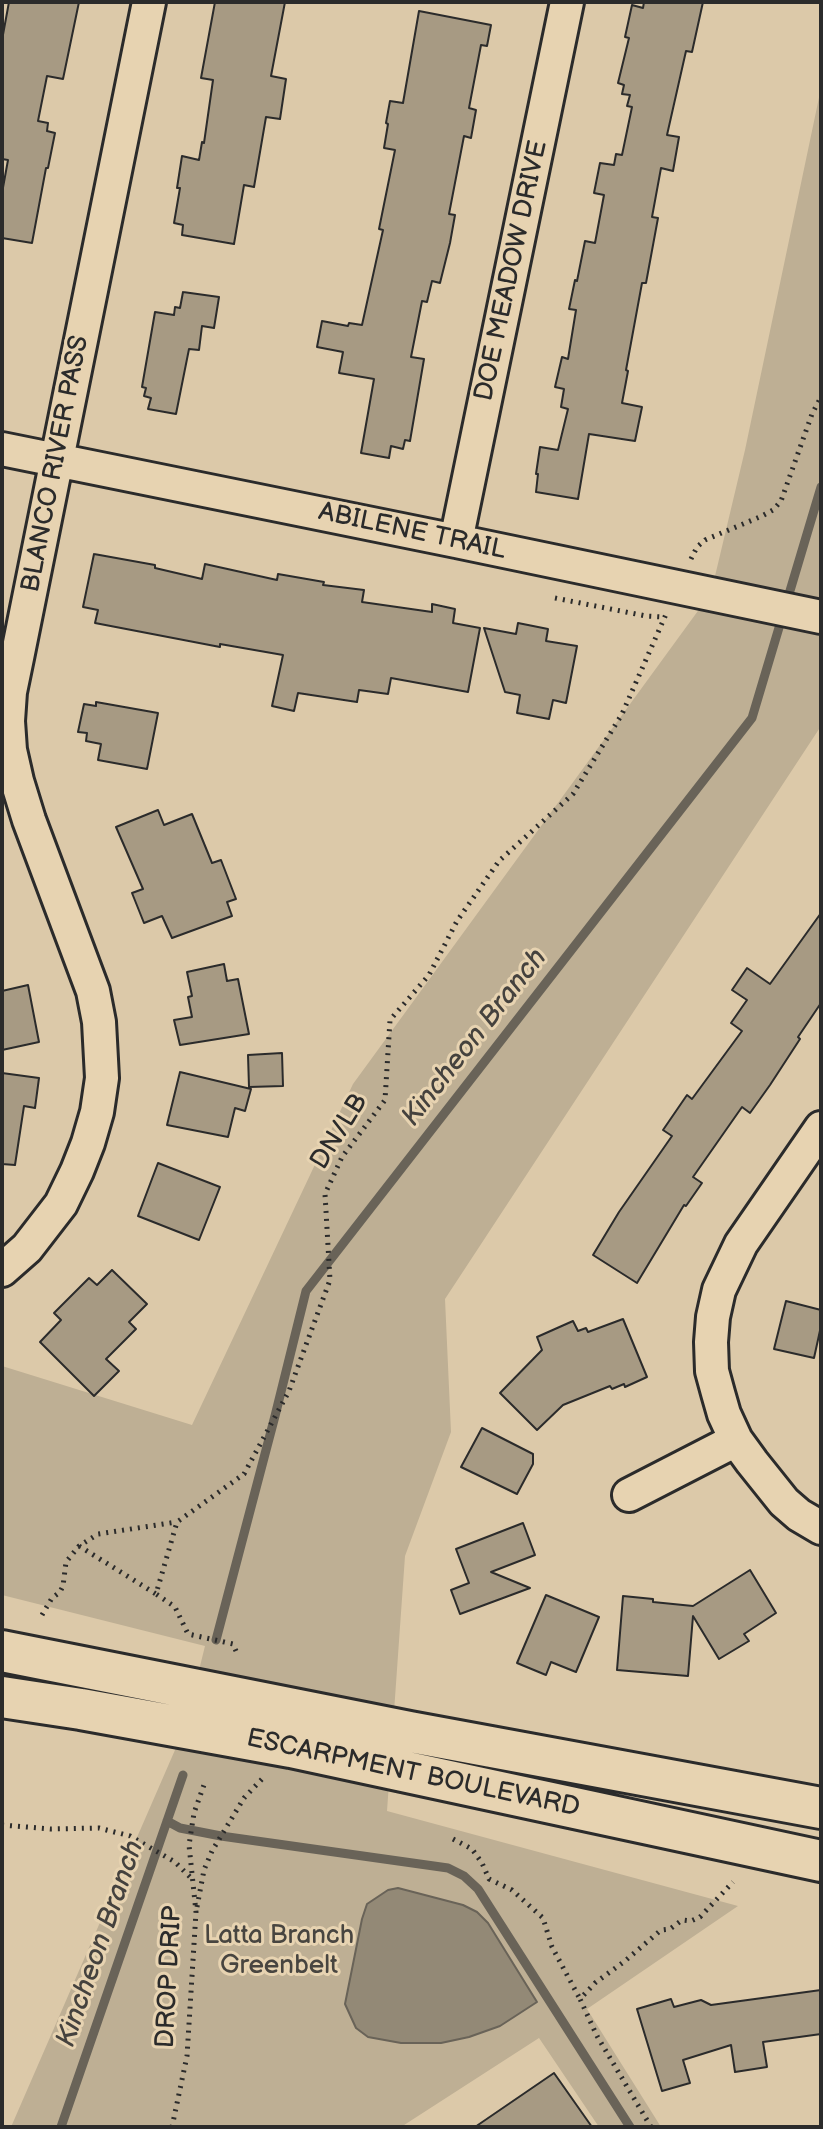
<!DOCTYPE html>
<html>
<head>
<meta charset="utf-8">
<style>
  body { margin:0 }
  #map { position:relative; width:823px; height:2129px; overflow:hidden; background:#dcc9a9; font-family:"Balsamiq Sans",sans-serif }
  canvas { display:block }
  .frame { position:absolute; inset:0; border:4px solid #2b2b2b; pointer-events:none }
</style>
</head>
<body>
<div id="map">
<canvas width="823" height="2129"></canvas>
<div class="frame"></div>
</div>
<script>
const c = document.querySelector('canvas').getContext('2d');
c.lineJoin = 'round';
function fill(path, color) { c.fillStyle = color; c.fill(path, 'evenodd'); }
const poly = rows => new Path2D(rows.map(r => 'M' + r).join(''));
function stroke(path, color, width, dash) { c.strokeStyle = color; c.lineWidth = width; c.lineCap = dash ? 'butt' : 'round'; c.setLineDash(dash || []); c.stroke(path); }
function label(font, color, halo, rows, align = 'center') {
  c.font = font + ' "Balsamiq Sans",sans-serif'; c.lineWidth = 6; c.setLineDash([]); c.textBaseline = 'middle'; c.strokeStyle = halo; c.fillStyle = color; for (const [text, x, y, turn = 0] of rows) {
    c.save(); c.translate(x, y); c.rotate((+turn || 0) * Math.PI / 180); c.textAlign = isNaN(turn) ? turn : align; if (halo) c.strokeText(text, 0, 0); c.fillText(text, 0, 0); c.restore();
  }
}
const green = poly([
  [821,88,821,726,445,1299,451,1432,405,1556,387,1811,738,1906,587,2009,661,2127,599,2127,539,2038,401,2127,11,2127,185,1727,205,1646,2,1595,2,1366,192,1425,353,1084,711,593,745,450]
]);
const water = poly([
  [398,1888,463,1905,477,1912,488,1923,537,2002,500,2026,469,2037,441,2043,401,2043,368,2037,356,2028,345,2004,362,1919,367,1904,388,1890,398,1888]
]);
const stream = poly([
  [216,1640,275,1416,306,1291,752,718,821,487],
  [167,1821,180,1828,221,1836,448,1868,464,1876,478,1889,630,2127],
  [61,2127,183,1775]
]);
const building = poly([
  [9,2,79,2,63,79,47,76,38,121,48,123,47,131,55,133,48,168,46,168,32,243,2,238,2,193,8,160,2,159,2,40,9,2],
  [215,2,285,2,271,76,286,79,280,119,266,117,254,187,244,185,234,244,182,235,183,225,174,223,180,188,177,188,182,156,199,160,202,142,204,143,213,80,201,78,215,2],
  [644,2,703,2,692,52,686,51,667,135,679,137,673,171,661,168,652,217,658,218,646,283,642,283,626,370,628,371,622,403,642,407,635,441,589,434,578,499,536,492,538,474,536,474,540,447,558,450,568,409,561,407,564,389,555,387,562,357,568,359,576,310,569,309,575,280,577,281,585,241,595,243,604,195,594,193,600,163,614,165,616,154,622,155,632,107,627,106,630,95,622,94,624,85,618,83,629,38,625,37,632,5,643,8,644,2],
  [419,11,491,25,487,46,481,45,469,108,476,110,471,138,464,136,449,214,455,215,450,243,440,283,432,281,427,302,422,301,411,357,424,359,410,441,405,440,403,449,391,446,389,458,361,453,374,379,339,373,343,352,317,347,322,321,348,326,349,323,362,325,383,230,379,229,395,150,384,148,388,124,386,123,390,101,403,103,419,11],
  [183,292,219,297,214,328,202,326,199,350,189,349,176,414,148,409,151,398,144,396,146,388,142,387,155,312,174,315,175,307,180,308,183,292],
  [94,554,155,565,155,568,202,579,205,564,277,580,278,574,324,582,323,585,364,590,362,602,432,612,432,604,455,609,453,623,480,628,468,692,391,678,388,694,359,690,357,702,298,693,294,711,272,706,283,655,220,644,220,647,95,623,98,610,83,607,94,554],
  [518,623,548,629,546,641,577,646,566,703,553,700,549,719,517,713,520,695,505,692,484,628,516,634,518,623],
  [96,702,158,713,147,769,98,760,101,744,86,741,87,733,78,732,84,704,96,706,96,702],
  [158,810,164,825,192,814,212,863,221,860,236,899,227,902,232,916,172,938,162,916,144,923,132,893,143,889,116,827,158,810],
  [821,913,821,1003,798,1037,800,1039,770,1085,750,1113,742,1107,693,1177,702,1183,686,1206,684,1205,637,1283,593,1255,619,1212,672,1136,663,1130,687,1095,692,1099,742,1031,731,1023,747,1000,732,990,747,968,770,984,821,913],
  [224,964,227,981,238,979,249,1034,180,1045,174,1020,192,1017,188,997,192,996,187,972,224,964],
  [28,985,39,1042,2,1050,2,991,28,985],
  [282,1053,283,1086,249,1087,248,1055,282,1053],
  [180,1072,251,1089,245,1111,235,1108,228,1137,167,1125,180,1072],
  [2,1073,39,1078,35,1108,24,1106,15,1165,2,1164,2,1073],
  [158,1163,220,1187,199,1240,138,1216,158,1163],
  [112,1270,147,1304,129,1322,136,1329,106,1359,119,1371,94,1396,40,1342,61,1320,54,1313,89,1278,97,1285,112,1270],
  [786,1301,821,1310,821,1326,814,1358,774,1349,786,1301],
  [623,1319,647,1377,625,1387,624,1384,612,1389,610,1386,563,1405,537,1430,500,1393,542,1350,537,1337,573,1321,578,1331,586,1328,588,1332,623,1319],
  [482,1428,533,1454,533,1464,517,1494,461,1467,482,1428],
  [523,1523,535,1555,491,1572,530,1588,460,1614,451,1590,469,1583,456,1549,523,1523],
  [750,1570,776,1613,744,1634,749,1641,719,1659,693,1616,688,1676,617,1670,623,1596,653,1599,653,1602,693,1606,750,1570],
  [546,1595,599,1617,576,1672,551,1662,546,1675,517,1663,546,1595],
  [821,1990,821,2034,763,2042,767,2067,735,2072,731,2045,683,2060,690,2083,662,2091,637,2009,671,1999,674,2007,701,2000,711,2005,821,1990],
  [554,2073,592,2127,475,2127,554,2073]
]);
const path = poly([
  [691,559,697,547,705,540,762,516,773,510,781,501,812,414,821,397],
  [555,598,646,616,663,617],
  [79,1546,156,1594],
  [42,1615,52,1598,60,1592,63,1586,66,1562,79,1546,98,1534,177,1522],
  [236,1651,233,1644,188,1634,175,1607,156,1594,177,1522,244,1474,289,1391,330,1280,325,1194,342,1157,385,1100,390,1020,429,975,457,921,499,861,573,794,622,714,667,612],
  [2,1825,51,1829,99,1828,130,1836,175,1862,191,1878],
  [453,1839,472,1849,482,1863,489,1879,512,1890,543,1918,552,1947,580,1999],
  [197,1907,204,1870,212,1851,244,1798,262,1779],
  [172,2127,187,2056,196,1912,189,1845,194,1813,205,1782],
  [651,2127,597,2036,580,1999,595,1983,625,1961,661,1930,670,1929,682,1920,691,1921,700,1917,733,1882]
]);
const minor = poly([
  [2,449,456,541,821,617],
  [456,541,567,2],
  [821,1128,741,1244,719,1290,713,1317,711,1342,712,1371,718,1393,724,1414,736,1440,752,1462,784,1502,799,1515,821,1528],
  [2,1270,27,1248,61,1204,77,1171,88,1143,97,1112,102,1078,99,1022,93,991,29,820,17,781,10,750,8,721,10,692,17,658,149,2],
  [629,1495,736,1440]
]);
const major = poly([
  [2,1651,410,1732,821,1808],
  [2,1697,81,1709,291,1747,821,1861]
]);
const streetNames = [
  ["DOE MEADOW DRIVE",512,271,-78],
  ["BLANCO RIVER PASS",56,464,-79],
  ["ABILENE TRAIL",412,532,12],
  ["DN/LB",340,1132,-58],
  ["ESCARPMENT BOULEVARD",413,1774,12],
  ["DROP DRIP",170,1977,-87]
];
const parkNames = [
  ["Latta Branch",279,1936],
  ["Greenbelt",279,1966]
];
const waterNames = [
  ["Kincheon Branch",475,1038,-52],
  ["Kincheon Branch",101,1944,-71]
];
fill(green, '#beaf94');
fill(water, '#938976');
stroke(water, '#696358', 2);
stroke(stream, '#696358', 9);
fill(building, '#a79a83');
stroke(building, '#2b2b2b', 2);
stroke(minor, '#2b2b2b', 38);
stroke(major, '#2b2b2b', 46);
stroke(path, '#2b2b2b', 5, [2, 6]);
stroke(minor, '#e7d3b1', 32);
stroke(major, '#e7d3b1', 40);
label('26px', '#2b2b2b', '#e7d3b1', streetNames);
label('26px', '#484540', '#e7d3b1', parkNames);
label('italic 28px', '#45423e', '#e7d3b1', waterNames);
</script>
</body>
</html>
